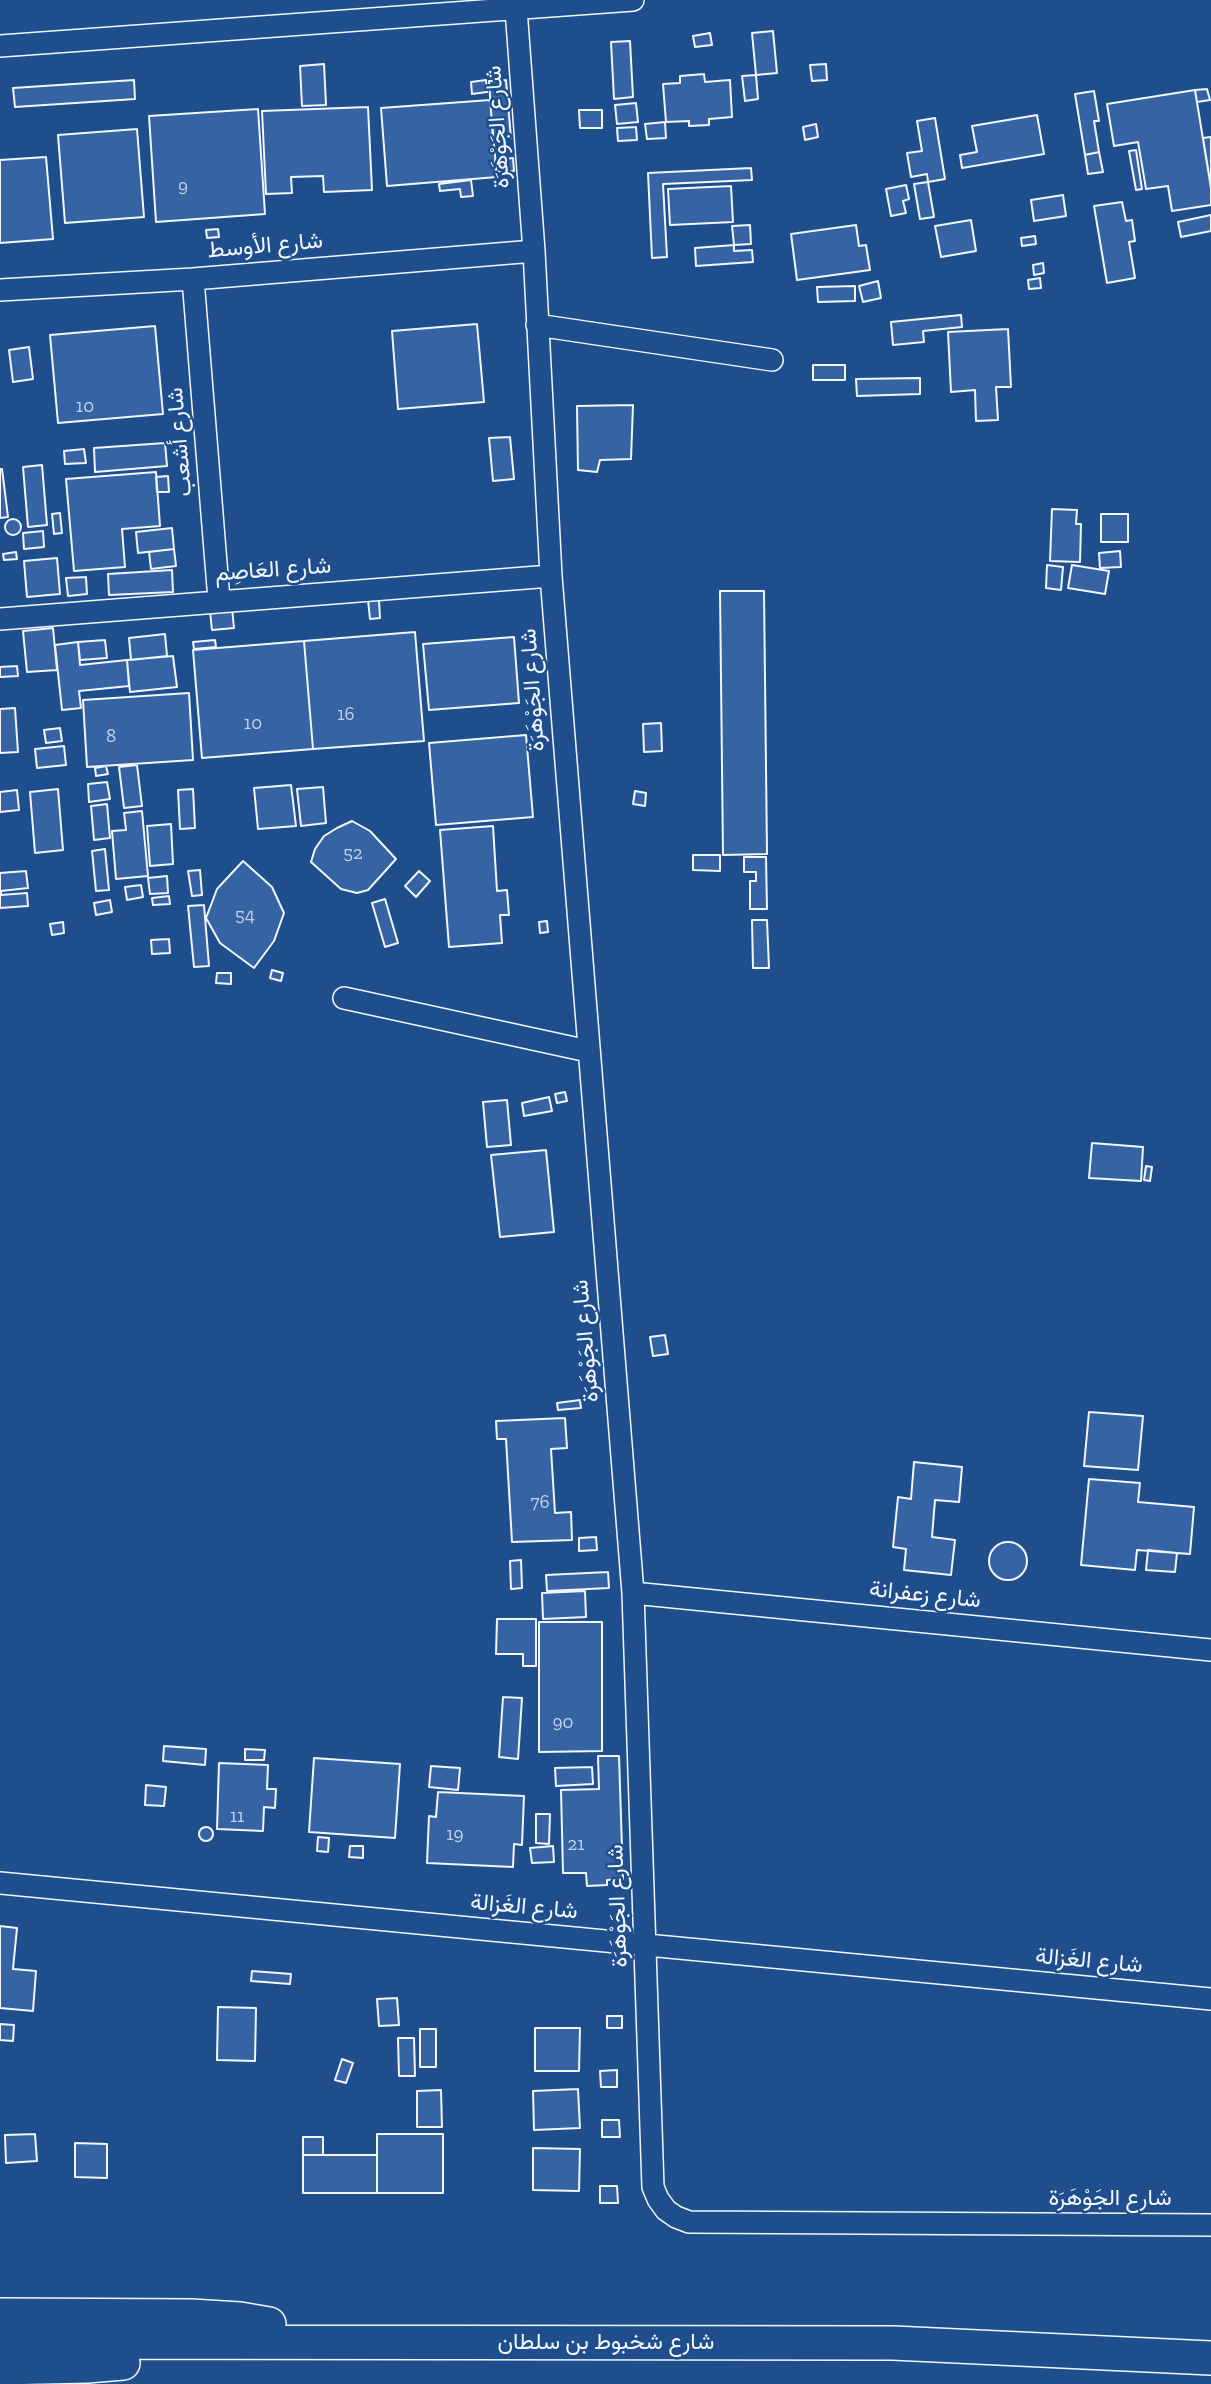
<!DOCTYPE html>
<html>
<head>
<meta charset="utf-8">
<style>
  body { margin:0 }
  canvas { display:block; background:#1f4e8c }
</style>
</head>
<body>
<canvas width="1211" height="2384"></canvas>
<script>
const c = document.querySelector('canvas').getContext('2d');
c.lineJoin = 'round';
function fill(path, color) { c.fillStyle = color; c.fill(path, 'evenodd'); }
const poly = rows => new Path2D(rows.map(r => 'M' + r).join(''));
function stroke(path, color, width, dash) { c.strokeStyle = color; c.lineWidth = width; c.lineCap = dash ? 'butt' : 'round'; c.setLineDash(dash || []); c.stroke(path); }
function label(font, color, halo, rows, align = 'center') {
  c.font = font + ' "Zilla Slab",Vazirmatn,serif'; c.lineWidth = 5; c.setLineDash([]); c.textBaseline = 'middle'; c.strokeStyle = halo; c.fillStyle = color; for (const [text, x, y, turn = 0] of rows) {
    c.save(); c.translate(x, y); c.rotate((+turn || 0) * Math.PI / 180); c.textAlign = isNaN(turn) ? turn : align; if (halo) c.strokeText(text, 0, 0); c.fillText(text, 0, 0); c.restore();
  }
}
const building = poly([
  [773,31,777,73,756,75,752,33,773,31],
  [710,33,712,45,695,47,693,36,710,33],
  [630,41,633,97,614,99,611,42,630,41],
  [324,64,326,105,302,106,300,66,324,64],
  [826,64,827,80,812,81,810,65,826,64],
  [704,74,705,82,730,80,732,117,709,119,709,125,689,126,689,121,666,122,663,84,680,83,680,76,704,74],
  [756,75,758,99,745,101,742,76,756,75],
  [134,80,135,99,15,107,13,88,134,80],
  [486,80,487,92,472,94,471,82,486,80],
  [506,80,511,138,493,140,489,81,506,80],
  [1207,89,1210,100,1197,102,1195,90,1207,89],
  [1195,90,1211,188,1211,205,1172,211,1168,186,1146,189,1138,142,1114,146,1107,104,1195,90],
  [1094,91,1099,121,1094,121,1099,152,1085,155,1075,94,1094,91],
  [490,100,497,177,387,186,381,108,490,100],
  [636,103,638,122,617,124,615,105,636,103],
  [368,107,372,190,324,192,323,176,291,177,292,193,266,194,262,111,368,107],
  [258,109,265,214,156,222,149,116,258,109],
  [579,110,602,110,602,128,580,128,579,110],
  [1037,115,1044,154,962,168,960,155,977,152,972,126,1037,115],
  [935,118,945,179,928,182,927,174,911,177,907,153,922,151,917,121,935,118],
  [665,122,666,138,647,139,645,124,665,122],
  [816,124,818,137,805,140,803,127,816,124],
  [636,127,637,140,618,141,617,128,636,127],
  [137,129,144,217,65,223,58,135,137,129],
  [1211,137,1211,187,1203,138,1211,137],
  [1136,150,1142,189,1136,190,1129,151,1136,150],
  [1099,152,1103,172,1088,174,1085,155,1099,152],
  [46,157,53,239,0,243,0,160,46,157],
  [513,158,514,171,496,172,495,160,513,158],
  [751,168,752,180,663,184,667,257,652,258,648,173,751,168],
  [471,180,473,196,461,197,460,189,440,191,439,184,471,180],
  [928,182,934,217,920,219,914,184,928,182],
  [906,185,909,199,903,201,906,213,891,216,886,189,906,185],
  [731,186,733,222,670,225,668,189,731,186],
  [1063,195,1066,216,1034,221,1031,200,1063,195],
  [1122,202,1126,221,1132,220,1135,241,1129,242,1135,278,1107,283,1094,206,1122,202],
  [1211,215,1211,231,1181,237,1178,222,1211,215],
  [971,220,976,251,941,257,935,226,971,220],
  [750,225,751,244,734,245,732,226,750,225],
  [856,225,859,246,866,245,870,270,797,280,791,234,856,225],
  [218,229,219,237,207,238,206,230,218,229],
  [1035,236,1036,244,1022,246,1021,238,1035,236],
  [734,245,734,251,752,250,753,262,696,266,695,248,734,245],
  [1043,263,1044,273,1034,275,1033,265,1043,263],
  [1040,278,1041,288,1029,289,1028,280,1040,278],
  [878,281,881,298,863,302,859,286,878,281],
  [855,286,855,301,818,302,817,287,855,286],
  [961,315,962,327,923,331,924,342,893,345,891,322,961,315],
  [477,324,484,402,398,409,392,331,477,324],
  [155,326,163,414,58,423,50,335,155,326],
  [1008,329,1011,387,996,387,998,420,976,421,975,390,951,392,948,332,1008,329],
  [29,347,33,379,13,382,9,350,29,347],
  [813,365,845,365,845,380,813,380,813,365],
  [920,378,920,394,857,396,856,379,920,378],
  [633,405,631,459,600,460,597,472,578,470,577,406,633,405],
  [510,437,514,479,493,481,489,438,510,437],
  [165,443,167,466,95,472,94,448,165,443],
  [84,449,86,463,65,464,64,451,84,449],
  [42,465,47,525,28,527,23,467,42,465],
  [0,469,2,469,8,517,0,518,0,469],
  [156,472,160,526,122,529,125,567,74,571,66,479,156,472],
  [168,476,169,492,157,492,156,477,168,476],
  [1052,509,1077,510,1076,524,1081,524,1080,562,1050,561,1052,509],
  [60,513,62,533,54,534,52,514,60,513],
  [1101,514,1128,514,1128,542,1101,542,1101,514],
  '5 527a8 8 0 1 1 16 0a8 8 0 1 1-16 0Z',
  [172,528,174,549,138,553,136,532,172,528],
  [43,531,44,547,24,549,23,533,43,531],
  [174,549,176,566,151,569,149,552,174,549],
  [1120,551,1121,567,1100,568,1099,553,1120,551],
  [16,552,17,559,4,560,3,554,16,552],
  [57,558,60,594,27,597,24,561,57,558],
  [1047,565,1063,567,1061,590,1046,588,1047,565],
  [1072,565,1109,571,1105,594,1068,588,1072,565],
  [172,570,173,592,109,595,108,574,172,570],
  [86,577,87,594,68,596,66,578,86,577],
  [720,591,764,591,767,854,723,855,720,591],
  [368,600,379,600,380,618,370,619,368,600],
  [232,608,234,628,212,630,210,611,232,608],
  [53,628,57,670,27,672,23,631,53,628],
  [415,632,424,741,313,749,304,641,415,632],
  [165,634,167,656,131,660,129,638,165,634],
  [514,637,519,703,429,710,423,644,514,637],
  [105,640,107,658,80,660,78,642,105,640],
  [215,640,216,647,194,649,193,642,215,640],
  [304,641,313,749,202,758,193,650,304,641],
  [78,642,80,665,127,660,129,686,79,691,81,708,62,710,55,645,78,642],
  [173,656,177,687,130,692,127,660,173,656],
  [17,666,18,676,0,677,0,667,17,666],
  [189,693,193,760,87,767,83,700,189,693],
  [15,708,18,752,0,753,0,709,15,708],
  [661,723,662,751,644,752,643,724,661,723],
  [60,728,62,741,46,743,44,730,60,728],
  [526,735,533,817,436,825,429,743,526,735],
  [64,746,66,765,37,768,35,749,64,746],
  [137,765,142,806,124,808,119,767,137,765],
  [106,766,108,774,96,776,95,768,106,766],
  [107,782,110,799,89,802,88,784,107,782],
  [291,785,296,826,258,829,254,788,291,785],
  [323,787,326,823,301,826,297,789,323,787],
  [58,789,63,850,35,853,30,792,58,789],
  [193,789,195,828,180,829,178,790,193,789],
  [17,790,19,810,0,812,0,792,17,790],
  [635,791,646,793,645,806,633,804,635,791],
  [107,804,110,838,94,840,91,806,107,804],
  [142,811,148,876,116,879,112,831,126,830,124,813,142,811],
  [352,821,370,831,396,859,368,890,357,893,341,889,311,862,315,849,324,836,337,828,352,821],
  [171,824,173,864,150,866,147,826,171,824],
  [493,826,497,891,507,890,509,915,500,915,502,943,449,947,440,830,493,826],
  [105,849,109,890,96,891,92,851,105,849],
  [693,855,720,855,720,871,693,870,693,855],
  [744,857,766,857,767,909,750,909,750,881,756,881,756,872,744,872,744,857],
  [243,861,272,887,284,913,274,941,254,968,220,943,206,918,217,889,243,861],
  [200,870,202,895,192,896,188,871,200,870],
  [26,871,28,888,1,891,1,895,27,893,28,906,0,908,0,873,26,871],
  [419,871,430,881,416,897,405,886,419,871],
  [167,876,168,893,150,894,148,878,167,876],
  [141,885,143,897,127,900,125,887,141,885],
  [169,896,170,904,153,905,152,898,169,896],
  [385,899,398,943,385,947,372,903,385,899],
  [110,900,112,912,96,915,94,903,110,900],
  [204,905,209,966,194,967,188,906,204,905],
  [752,920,767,920,769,968,753,968,752,920],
  [547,921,548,932,540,933,539,922,547,921],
  [63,922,64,933,52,935,50,924,63,922],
  [169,939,170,953,152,954,151,940,169,939],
  [272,970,283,973,281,981,270,978,272,970],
  [217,973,231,973,231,984,216,983,217,973],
  [565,1092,567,1101,557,1103,555,1094,565,1092],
  [549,1097,552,1111,524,1116,522,1103,549,1097],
  [507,1100,511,1145,487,1147,483,1102,507,1100],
  [1092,1143,1143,1147,1141,1181,1089,1178,1092,1143],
  [546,1150,554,1232,500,1237,491,1155,546,1150],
  [1146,1166,1152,1167,1150,1181,1144,1180,1146,1166],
  [665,1335,668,1354,653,1356,650,1337,665,1335],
  [580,1400,581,1408,558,1410,557,1403,580,1400],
  [1089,1412,1143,1416,1138,1470,1084,1466,1089,1412],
  [565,1418,567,1448,551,1449,555,1513,571,1512,572,1540,512,1542,506,1439,497,1439,496,1421,565,1418],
  [914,1462,962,1467,959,1502,935,1500,932,1537,955,1540,951,1575,904,1570,906,1549,893,1547,898,1497,911,1499,914,1462],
  [1089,1479,1140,1483,1138,1502,1194,1507,1190,1554,1137,1550,1135,1570,1081,1565,1089,1479],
  [596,1537,597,1550,579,1551,579,1538,596,1537],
  '989 1561a19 19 0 1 1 38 0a19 19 0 1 1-38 0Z',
  [1148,1550,1177,1553,1175,1572,1146,1570,1148,1550],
  [521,1560,522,1588,511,1589,510,1561,521,1560],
  [608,1572,609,1588,547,1591,546,1575,608,1572],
  [585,1591,586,1617,543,1619,542,1593,585,1591],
  [497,1619,536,1619,536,1666,523,1666,523,1654,496,1654,497,1619],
  [539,1622,602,1622,602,1751,539,1752,539,1622],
  [503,1697,522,1698,518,1759,499,1757,503,1697],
  [164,1746,206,1749,205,1765,163,1761,164,1746],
  [245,1749,265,1750,264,1760,245,1760,245,1749],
  [598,1756,619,1756,623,1879,607,1880,607,1885,587,1886,586,1873,563,1873,561,1790,599,1789,598,1756],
  [314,1758,400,1764,395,1838,309,1832,314,1758],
  [219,1763,268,1765,267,1789,276,1789,275,1808,264,1807,263,1831,217,1829,219,1763],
  [431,1766,460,1768,458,1790,429,1787,431,1766],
  [592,1767,593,1784,556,1786,555,1768,592,1767],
  [146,1785,166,1787,164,1806,145,1805,146,1785],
  [438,1792,524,1796,522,1845,514,1844,513,1867,427,1863,429,1816,436,1817,438,1792],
  [536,1814,550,1814,549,1844,536,1843,536,1814],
  '199 1834a7 7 0 1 1 14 0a7 7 0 1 1-14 0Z',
  [318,1837,329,1838,328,1852,317,1851,318,1837],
  [350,1846,363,1846,363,1858,349,1857,350,1846],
  [553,1846,554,1862,532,1863,530,1848,553,1846],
  [0,1926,17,1928,13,1969,36,1971,33,2011,0,2008,0,1926],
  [252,1971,291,1974,290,1984,251,1981,252,1971],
  [397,1998,399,2025,379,2026,377,1999,397,1998],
  [218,2007,256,2008,255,2061,217,2060,218,2007],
  [607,2016,622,2016,622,2028,607,2028,607,2016],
  [0,2024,14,2025,13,2041,0,2040,0,2024],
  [535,2028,580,2028,579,2071,535,2071,535,2028],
  [420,2029,436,2029,436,2067,420,2067,420,2029],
  [398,2038,414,2038,415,2076,399,2076,398,2038],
  [342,2059,353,2063,346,2083,335,2080,342,2059],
  [617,2070,617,2087,601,2087,600,2071,617,2070],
  [578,2089,580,2128,534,2130,533,2091,578,2089],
  [441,2090,442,2127,417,2127,417,2091,441,2090],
  [602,2120,619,2120,620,2137,602,2137,602,2120],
  [35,2134,37,2161,6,2163,5,2135,35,2134],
  [377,2134,443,2134,443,2193,377,2193,377,2134],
  [303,2137,323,2137,323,2155,303,2155,303,2137],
  [75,2143,107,2144,107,2178,75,2177,75,2143],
  [533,2148,580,2149,579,2191,533,2190,533,2148],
  [303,2155,377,2155,377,2193,303,2193,303,2155],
  [600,2186,617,2186,618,2203,600,2203,600,2186]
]);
const street = poly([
  [516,9,534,251,551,576,633,1593,653,2187,658,2199,666,2210,676,2217,689,2222,1211,2225],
  [0,46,633,0],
  [193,279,219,600],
  [0,290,193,279,534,251],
  [537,325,772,360],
  [0,619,551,576],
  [344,998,588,1051],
  [633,1593,1211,1650],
  [0,1883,1211,1999]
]);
const primary = poly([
  [0,2315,191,2316,240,2319,269,2324],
  [0,2342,893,2343,1211,2358],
  [0,2368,87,2366,123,2363]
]);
const numberNames = [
  ["9",183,187],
  ["10",85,407],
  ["16",346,715],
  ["10",253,724],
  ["8",111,737],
  ["52",353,854],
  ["54",245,916],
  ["76",540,1503],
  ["90",563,1723],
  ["11",237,1817],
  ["19",455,1835],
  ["21",576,1845]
];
const streetNames = [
  ["شارع الجَوْهَرَة",498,127,-94],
  ["شارع الأوسط",265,246,-5],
  ["شارع أشعب",180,442,-95],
  ["شارع العَاصِم",273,570,-4],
  ["شارع الجَوْهَرَة",533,690,-94],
  ["شارع الجَوْهَرَة",586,1341,-95],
  ["شارع زعفرانة",925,1595,6],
  ["شارع الجَوْهَرَة",618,1906,-92],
  ["شارع الغَزالة",524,1907,5],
  ["شارع الغَزالة",1089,1961,5],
  ["شارع الجَوْهَرَة",1110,2198],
  ["شارع شخبوط بن سلطان",606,2342]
];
fill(building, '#3563a3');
stroke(building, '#f2f6ff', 2);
stroke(street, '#f2f6ff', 24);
stroke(primary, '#f2f6ff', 36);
stroke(street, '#1f4e8c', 21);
stroke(primary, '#1f4e8c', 33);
label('19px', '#c3d1e8', null, numberNames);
label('23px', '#f2f6ff', '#1f4e8c', streetNames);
</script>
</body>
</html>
